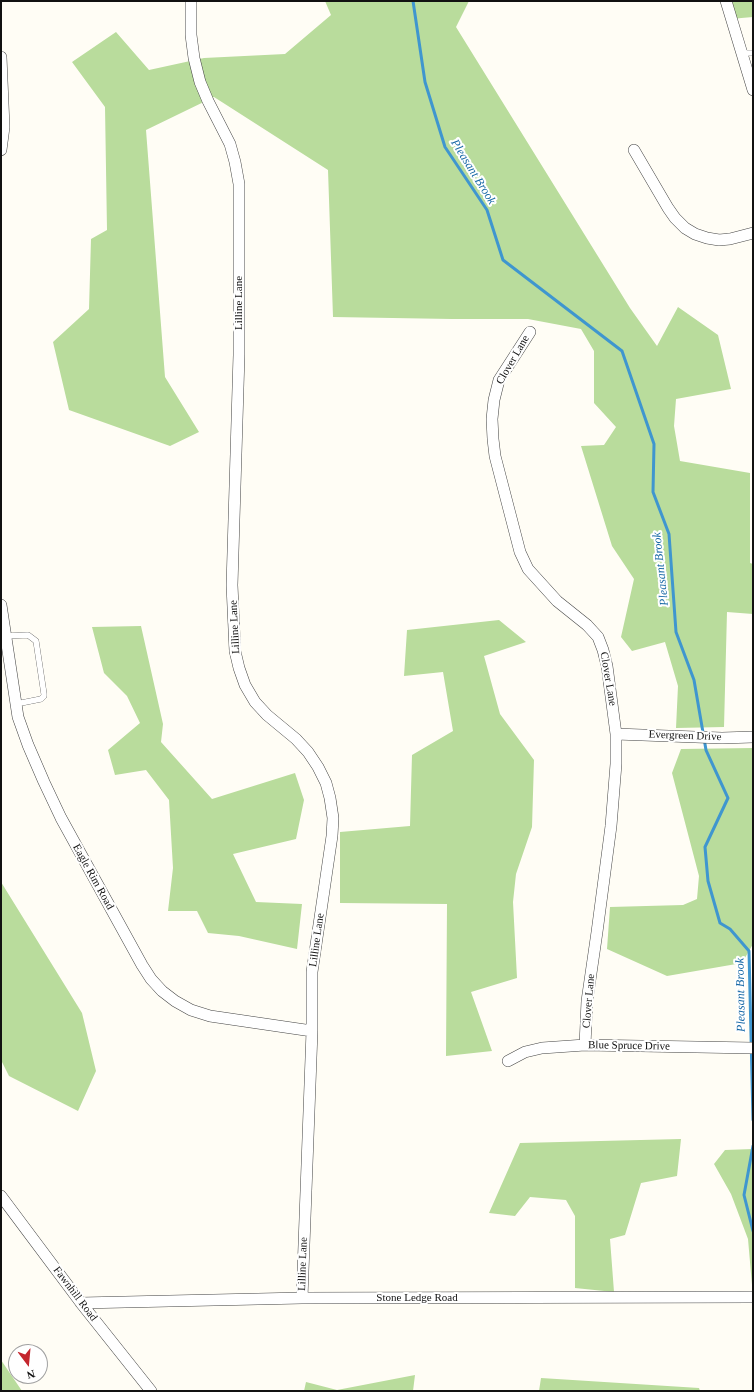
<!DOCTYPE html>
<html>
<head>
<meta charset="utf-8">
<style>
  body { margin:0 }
  #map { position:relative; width:754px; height:1392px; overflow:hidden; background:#fffdf5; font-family:"Times New Roman",serif }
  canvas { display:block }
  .frame { position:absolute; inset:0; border:2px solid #111; pointer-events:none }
  .north { position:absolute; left:8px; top:1344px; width:40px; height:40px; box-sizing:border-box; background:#fff; border:1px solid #a0a0a0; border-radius:50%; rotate:164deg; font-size:11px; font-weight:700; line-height:16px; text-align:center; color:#111 }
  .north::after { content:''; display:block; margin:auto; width:14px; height:18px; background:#c4262e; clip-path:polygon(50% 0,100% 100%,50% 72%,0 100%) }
</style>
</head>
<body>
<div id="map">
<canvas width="754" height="1392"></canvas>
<div class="frame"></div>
<div class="north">N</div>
</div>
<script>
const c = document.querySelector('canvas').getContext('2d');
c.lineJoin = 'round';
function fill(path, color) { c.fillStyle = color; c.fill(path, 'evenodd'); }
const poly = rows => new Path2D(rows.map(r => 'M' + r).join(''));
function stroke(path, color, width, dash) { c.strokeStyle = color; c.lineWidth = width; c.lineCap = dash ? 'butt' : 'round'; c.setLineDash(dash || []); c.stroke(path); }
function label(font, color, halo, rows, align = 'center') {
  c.font = font + ' "Times New Roman",serif'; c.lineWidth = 4; c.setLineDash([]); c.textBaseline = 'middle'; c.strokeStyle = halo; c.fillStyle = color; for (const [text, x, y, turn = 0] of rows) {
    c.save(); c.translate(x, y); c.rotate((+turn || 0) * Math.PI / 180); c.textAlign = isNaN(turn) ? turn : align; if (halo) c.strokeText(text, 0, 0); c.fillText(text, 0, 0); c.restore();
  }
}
const forest = poly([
  [325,1,469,1,456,27,630,308,657,346,678,307,718,335,731,389,676,399,674,426,680,461,750,473,750,563,753,564,753,614,727,612,724,727,676,728,678,686,665,642,632,651,621,637,634,579,612,546,581,446,604,445,616,427,594,403,594,351,581,329,528,319,452,319,333,317,328,170,214,97,146,130,165,377,199,432,170,446,69,410,53,342,89,309,91,239,107,230,105,107,72,62,116,32,149,70,204,58,285,54,331,15],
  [724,1,753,1,753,17,730,19],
  [499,620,526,642,484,656,500,714,534,760,532,827,516,874,513,902,517,978,471,992,492,1051,446,1056,447,904,340,903,340,832,410,826,412,755,453,731,443,672,404,676,407,630],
  [141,626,163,724,161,742,212,799,295,773,304,800,296,839,233,854,256,902,302,904,297,949,239,936,208,933,197,911,168,911,173,868,169,800,146,770,115,775,108,750,140,723,127,696,104,673,92,627],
  [753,748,753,944,742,963,667,976,607,949,610,907,683,905,697,899,699,876,672,773,681,749],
  [1,882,82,1013,96,1071,78,1111,9,1076,1,1060],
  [681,1139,677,1176,641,1183,625,1235,610,1239,614,1292,575,1288,575,1216,566,1200,530,1197,515,1216,489,1213,520,1143],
  [753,1149,753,1285,752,1285,748,1239,731,1194,714,1164,725,1150],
  [1,1360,22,1391,1,1391],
  [415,1375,413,1391,304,1391,306,1382,337,1390],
  [541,1378,699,1388,700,1391,539,1391]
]);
const stream = poly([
  [413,1,425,82,445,147,487,210,503,260,622,351,654,444,653,492,669,534,676,632,694,680,706,750,728,798,705,847,708,881,720,923,730,929,749,951,753,1120],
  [753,1146,744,1195,753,1231]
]);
const lane = poly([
  [742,53,753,53],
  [6,636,28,635,36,641,44,694,44,696,41,699,16,704]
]);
const street = poly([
  [191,1,191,35,194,58,200,82,208,101,230,144,235,162,239,184,239,355,232,585,235,651,239,668,245,685,255,702,267,715,296,739,308,752,318,767,326,783,330,798,333,818,332,836,312,972,312,1031,302,1298],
  [726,1,753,90],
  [1,57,4,127,1,150],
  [634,150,668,208,675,218,685,228,695,234,707,238,719,240,730,239,753,233],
  [530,332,499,380,494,400,492,419,493,439,495,456,520,552,528,569,557,601,587,625,598,637,603,650,607,666,616,734,616,764,611,826,597,932,587,1001,585,1045],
  [1,605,18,717,28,745,44,782,61,818,142,965,151,979,162,991,175,1001,191,1010,210,1016,312,1031],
  [616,734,722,738,753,737],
  [508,1061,525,1052,542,1048,585,1045,753,1048],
  [1,1196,81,1303,151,1391],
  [81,1303,302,1298,753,1297]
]);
const streetNames = [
  ["Lilline Lane",239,303,-90],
  ["Clover Lane",513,360,-60],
  ["Lilline Lane",235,627,-93],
  ["Clover Lane",608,679,80],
  ["Evergreen Drive",685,736,2],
  ["Eagle Rim Road",93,877,61],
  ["Lilline Lane",317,940,-82],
  ["Clover Lane",589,1001,-85],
  ["Blue Spruce Drive",629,1046,1],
  ["Lilline Lane",303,1264,-88],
  ["Fawnhill Road",75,1294,53],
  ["Stone Ledge Road",417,1298]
];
const waterNames = [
  ["Pleasant Brook",473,172,58],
  ["Pleasant Brook",661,569,-96],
  ["Pleasant Brook",741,995,-91]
];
fill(forest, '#b9dc9c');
stroke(stream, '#3f96cf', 3);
stroke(lane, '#444', 6);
stroke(street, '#444', 12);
stroke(lane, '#fff', 5.5);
stroke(street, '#fff', 11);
label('11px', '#111', '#fff', streetNames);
label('italic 12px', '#1768a6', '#fff', waterNames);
</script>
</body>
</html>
